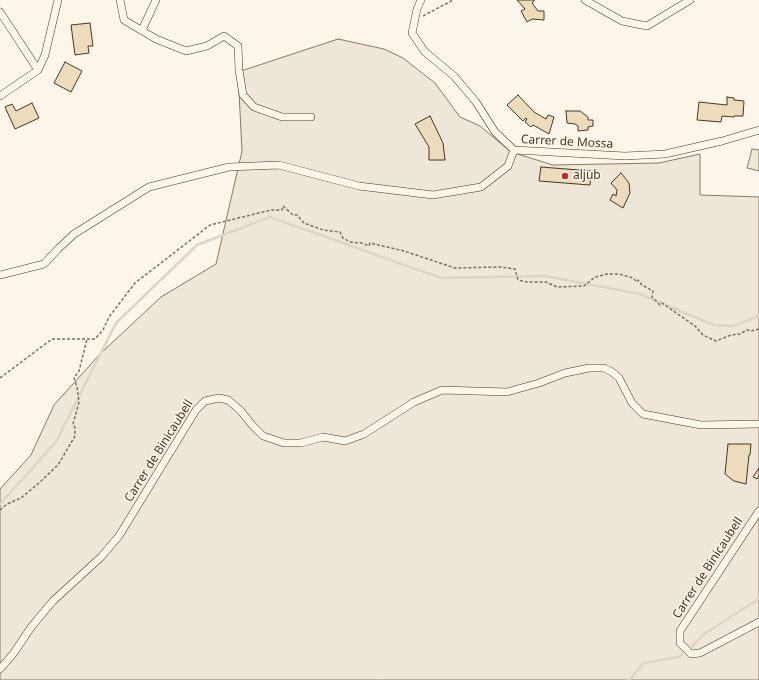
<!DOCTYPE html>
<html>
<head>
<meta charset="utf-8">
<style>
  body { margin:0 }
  canvas { display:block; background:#fbf6e9 }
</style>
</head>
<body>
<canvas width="759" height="680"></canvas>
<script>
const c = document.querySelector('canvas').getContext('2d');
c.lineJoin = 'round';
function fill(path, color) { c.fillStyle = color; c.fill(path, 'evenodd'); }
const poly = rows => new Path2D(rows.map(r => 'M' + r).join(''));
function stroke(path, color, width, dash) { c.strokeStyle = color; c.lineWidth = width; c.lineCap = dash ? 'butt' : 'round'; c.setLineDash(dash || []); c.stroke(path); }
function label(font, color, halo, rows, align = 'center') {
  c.font = font + ' "Noto Sans",sans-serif'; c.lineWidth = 3; c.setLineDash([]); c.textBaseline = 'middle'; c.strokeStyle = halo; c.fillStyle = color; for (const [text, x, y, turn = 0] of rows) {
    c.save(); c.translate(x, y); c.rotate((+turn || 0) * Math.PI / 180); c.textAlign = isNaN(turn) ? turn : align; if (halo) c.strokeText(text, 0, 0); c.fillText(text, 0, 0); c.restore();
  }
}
const green = poly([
  [338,39,384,49,403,58,435,83,460,117,480,126,511,152,553,165,659,163,700,154,700,195,759,197,759,680,0,680,0,489,31,455,54,405,100,354,161,297,216,264,242,151,238,72,338,39],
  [752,149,759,150,759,171,747,168,752,149]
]);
const stream = poly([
  [0,504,56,442,116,323,197,245,270,217,441,278,545,276,640,294,714,325,733,326,759,316],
  [692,646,704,634,759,599],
  [629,680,644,663,679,657,682,655]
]);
const building = poly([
  [517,0,534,0,534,1,532,3,538,11,544,11,544,20,532,19,527,22,521,11,525,9,517,0],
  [90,23,93,46,88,46,89,53,75,55,71,25,90,23],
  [65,62,82,71,71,92,54,83,65,62],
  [518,95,534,112,546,119,548,115,554,117,549,134,533,125,531,127,525,122,527,119,526,118,523,121,507,105,518,95],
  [727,97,734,98,734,100,744,101,743,116,734,116,734,117,722,116,721,122,697,120,699,102,727,105,727,97],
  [32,103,39,118,15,129,5,107,12,104,16,111,32,103],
  [566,111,580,111,588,117,588,120,593,120,593,126,588,127,588,130,578,131,578,126,575,124,567,123,566,111],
  [430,116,443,143,445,160,429,160,429,147,415,124,430,116],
  [541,167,591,171,590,185,539,181,541,167],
  [621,173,629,183,630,193,623,208,610,200,613,194,616,196,617,190,611,183,621,173],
  [728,444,751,444,750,455,749,455,746,484,734,481,725,474,728,444],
  [759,468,759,476,757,479,753,477,759,468]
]);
const path = poly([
  [423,16,453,0],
  [0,378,52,339,95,339,103,330,109,317,135,283,210,225,271,210,282,210,283,206,293,215,297,215,304,223,323,230,340,232,343,238,350,242,362,243,369,246,370,243,404,251,455,268,500,267,515,269,518,280,527,282,546,282,557,287,584,286,595,277,607,274,619,274,633,278,637,282,638,280,642,285,653,291,652,297,660,305,662,303,695,326,703,335,716,341,731,335,740,334,747,330,751,331,759,329],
  [0,510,7,504,21,498,39,483,58,465,75,436,75,428,73,424,79,402,77,387,74,378,79,371,87,339]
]);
const street = poly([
  [120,0,124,20,156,39,186,51,207,46,224,36,238,46,239,70,243,95,254,107,282,117,311,117],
  [421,0,417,9,412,33,425,52,454,76,476,102,495,132,514,150,625,156,665,154,722,141,759,130],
  [585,0,622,21,647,26,690,0],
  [0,12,38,70],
  [142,30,156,0],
  [0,96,38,70,45,55,58,0],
  [0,275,44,264,58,249,74,234,149,187,229,167,279,165,359,186,433,195,481,187,508,166,514,150],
  [759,511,680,631,680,643,691,654,700,653,759,622],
  [0,669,13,654,32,626,53,601,101,557,119,536,196,410,205,401,219,398,228,400,240,410,253,426,263,436,284,443,301,443,323,437,345,441,364,434,414,402,442,390,507,392,539,383,565,373,589,368,604,368,612,372,619,378,632,403,643,414,701,425,759,424]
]);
const markers = [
  [565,176,4,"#c62828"]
];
const streetNames = [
  ["Carrer de Mossa",567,142,3],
  ["Carrer de Binicaubell",159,451,-58],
  ["Carrer de Binicaubell",708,568,-57]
];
const poiNames = [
  ["aljub",573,176]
];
fill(green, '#ede6d9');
stroke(green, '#887966', 1);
stroke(stream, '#dcd4c6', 2.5);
fill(building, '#ecdcbc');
stroke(building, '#4a3520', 1);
stroke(street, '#4a3520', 8);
stroke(path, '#7f6f5c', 1.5, [3, 2]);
stroke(street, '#fbf6e9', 7);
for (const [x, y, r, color] of markers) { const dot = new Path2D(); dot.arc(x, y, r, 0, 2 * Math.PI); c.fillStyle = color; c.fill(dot); stroke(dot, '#fbf6e9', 1.5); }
label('12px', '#4a3520', '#fbf6e9', streetNames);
label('12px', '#4a3520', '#fbf6e9', poiNames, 'left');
</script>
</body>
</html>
